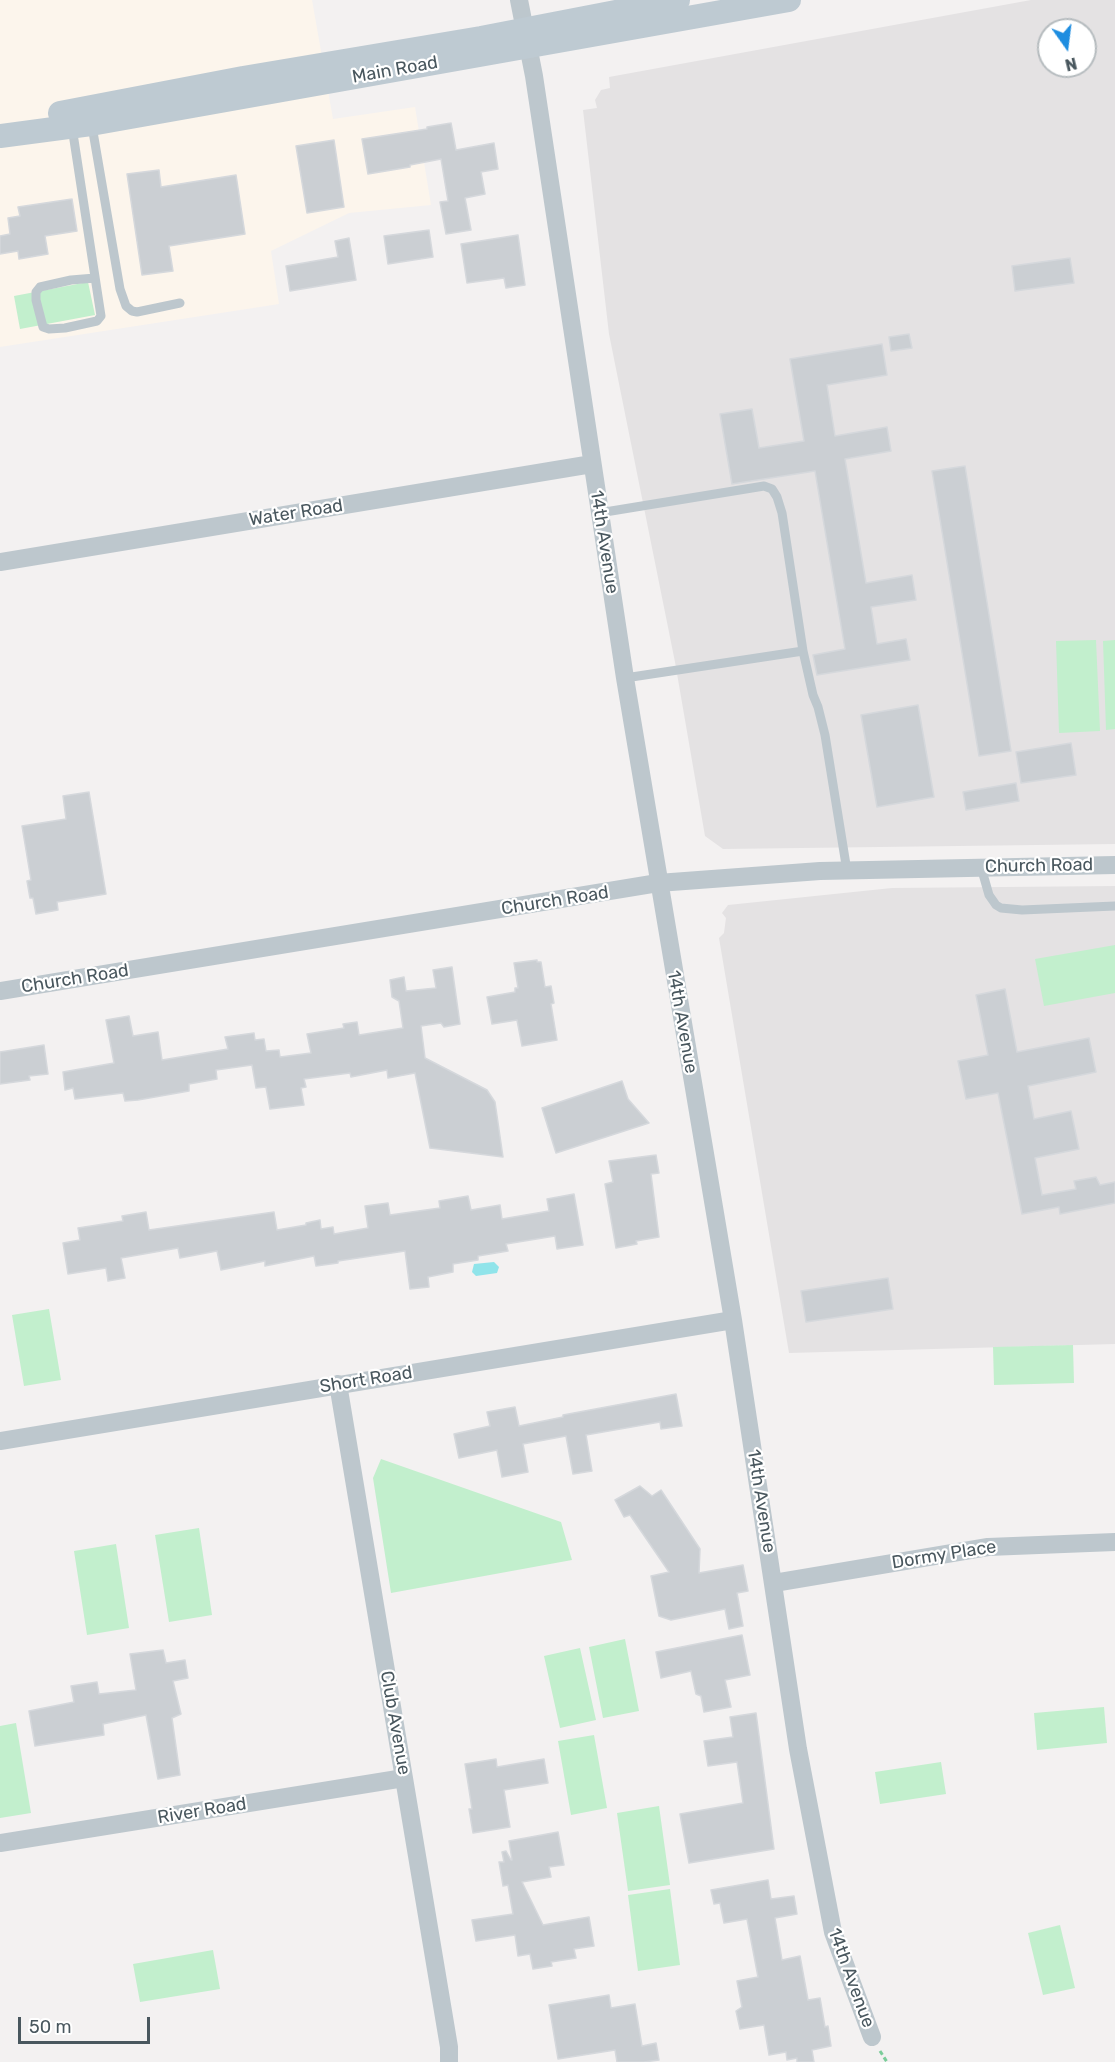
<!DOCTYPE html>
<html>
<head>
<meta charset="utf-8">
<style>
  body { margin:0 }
  #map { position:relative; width:1115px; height:2062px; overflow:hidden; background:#f3f1f1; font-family:Rubik,sans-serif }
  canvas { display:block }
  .north { position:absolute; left:1037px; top:18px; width:60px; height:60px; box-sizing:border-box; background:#fff; border:2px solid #b6bcbf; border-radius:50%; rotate:166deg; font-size:16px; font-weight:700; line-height:24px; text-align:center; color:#49575e }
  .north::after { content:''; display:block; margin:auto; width:21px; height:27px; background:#1e8de0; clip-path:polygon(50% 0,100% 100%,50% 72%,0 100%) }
  .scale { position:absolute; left:18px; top:2017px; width:132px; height:27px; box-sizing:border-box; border:3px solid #49575e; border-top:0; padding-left:8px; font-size:18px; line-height:21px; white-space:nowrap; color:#49575e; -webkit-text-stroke:4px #fff; paint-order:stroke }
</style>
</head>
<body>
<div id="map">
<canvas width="1115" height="2062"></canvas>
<div class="north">N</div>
<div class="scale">50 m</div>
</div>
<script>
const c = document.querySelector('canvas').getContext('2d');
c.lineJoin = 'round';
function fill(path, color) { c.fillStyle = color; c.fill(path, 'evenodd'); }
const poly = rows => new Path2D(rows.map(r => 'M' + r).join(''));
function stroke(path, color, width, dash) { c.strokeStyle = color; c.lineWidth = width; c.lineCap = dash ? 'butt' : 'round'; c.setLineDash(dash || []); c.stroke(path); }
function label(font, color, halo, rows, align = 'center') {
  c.font = font + ' Rubik,sans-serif'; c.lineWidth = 4.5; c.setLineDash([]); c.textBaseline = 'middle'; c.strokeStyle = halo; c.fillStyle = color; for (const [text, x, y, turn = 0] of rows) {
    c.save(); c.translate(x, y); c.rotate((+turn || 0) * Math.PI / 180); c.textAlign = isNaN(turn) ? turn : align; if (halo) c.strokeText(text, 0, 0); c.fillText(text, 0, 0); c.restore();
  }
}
const commercial = poly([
  [0,0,312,0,333,119,415,107,431,205,349,213,271,251,279,304,0,347]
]);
const education = poly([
  [1031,0,1115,0,1115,844,723,849,705,836,675,662,609,334,583,110,597,108,595,100,601,90,610,88,609,77],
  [1049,30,1085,30,1085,66,1049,66],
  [1115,886,1115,1344,789,1353,719,938,724,933,726,918,722,913,728,905,892,888]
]);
const green = poly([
  [88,282,95,315,20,329,14,296],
  [1096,640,1100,731,1059,733,1056,641],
  [1115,640,1115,729,1106,730,1103,641],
  [1115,945,1115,993,1044,1006,1035,959],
  [49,1309,61,1380,24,1386,12,1315],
  [1073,1345,1074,1383,994,1385,993,1347],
  [381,1459,561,1522,572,1560,391,1593,373,1478],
  [199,1528,212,1615,169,1622,155,1535],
  [116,1544,129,1628,87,1635,74,1551],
  [625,1639,639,1711,603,1718,589,1647],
  [580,1648,596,1720,560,1728,544,1656],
  [1104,1707,1107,1743,1037,1750,1034,1713],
  [16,1723,31,1813,0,1818,0,1726],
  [594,1735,607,1808,571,1815,558,1741],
  [941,1762,946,1794,880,1804,875,1772],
  [659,1806,670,1885,628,1891,617,1813],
  [670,1889,680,1965,638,1971,628,1895],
  [1060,1925,1075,1988,1043,1995,1028,1933],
  [213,1950,220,1989,140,2002,133,1964]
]);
const water = poly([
  [494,1262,499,1267,497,1273,476,1276,472,1272,474,1264]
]);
const building = poly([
  [451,123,456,150,494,143,498,169,481,172,485,194,465,198,471,230,446,234,440,202,448,201,441,159,410,165,410,167,368,174,362,139,427,129,427,127,451,123],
  [334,140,344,207,307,213,296,146,334,140],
  [159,170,161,187,236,175,245,234,169,246,173,271,142,275,127,174,159,170],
  [72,199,77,231,45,236,48,254,19,259,18,251,0,254,0,236,10,234,8,218,20,216,18,207,72,199],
  [429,230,433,257,388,264,384,236,429,230],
  [518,235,525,285,506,288,504,278,467,283,461,244,518,235],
  [349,238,356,280,290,291,286,266,338,257,335,241,349,238],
  [1070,258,1074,283,1015,291,1012,266,1070,258],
  [909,334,912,348,891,351,889,337,909,334],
  [882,344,887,375,827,385,835,436,887,427,891,451,845,459,866,583,912,575,916,600,871,607,877,644,906,639,910,660,817,675,813,655,845,649,815,471,732,484,720,414,752,409,759,448,804,441,790,359,882,344],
  [965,466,1011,751,979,756,932,471,965,466],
  [918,705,934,797,877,807,861,715,918,705],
  [1071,743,1076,775,1021,783,1016,752,1071,743],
  [1016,783,1019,801,966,810,963,792,1016,783],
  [89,792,106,894,57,902,58,910,36,914,33,898,30,898,27,881,31,880,22,826,66,819,63,796,89,792],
  [537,960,537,962,541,962,545,987,551,986,554,1003,551,1004,557,1040,522,1046,517,1020,492,1024,487,997,515,992,515,988,518,988,514,963,537,960],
  [452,967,460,1024,444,1027,441,1023,421,1026,425,1058,487,1090,495,1102,503,1157,430,1148,415,1073,388,1078,387,1070,351,1077,350,1073,304,1079,306,1087,301,1088,304,1105,270,1109,266,1087,256,1088,252,1065,216,1070,217,1079,189,1084,189,1091,138,1100,125,1101,123,1093,75,1099,73,1088,65,1090,63,1072,114,1063,106,1020,129,1016,133,1036,158,1032,162,1060,228,1049,225,1037,254,1033,255,1040,264,1039,266,1051,279,1050,280,1057,311,1053,307,1034,344,1028,343,1024,357,1022,359,1035,403,1028,399,1001,392,997,390,980,404,977,406,991,436,988,433,970,452,967],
  [1005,989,1017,1052,1089,1038,1096,1072,1028,1086,1034,1119,1071,1111,1079,1149,1035,1158,1042,1195,1076,1189,1074,1181,1096,1177,1100,1185,1115,1182,1115,1203,1060,1214,1059,1207,1022,1214,998,1093,966,1099,958,1061,988,1055,976,995,1005,989],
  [44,1045,48,1074,29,1076,30,1080,0,1084,0,1052,44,1045],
  [622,1081,628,1099,649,1123,556,1153,542,1108,622,1081],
  [656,1155,659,1173,651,1174,659,1237,636,1241,637,1244,616,1248,605,1184,613,1182,609,1161,656,1155],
  [574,1194,583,1245,557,1249,555,1236,506,1244,508,1251,478,1256,478,1260,453,1264,453,1272,428,1277,429,1287,410,1289,405,1251,338,1261,338,1263,316,1266,314,1256,265,1266,265,1261,221,1270,217,1251,180,1258,178,1248,121,1258,125,1278,108,1281,106,1268,68,1274,63,1243,80,1240,78,1228,123,1221,122,1216,146,1212,149,1230,274,1212,277,1230,306,1225,306,1223,320,1220,321,1229,333,1227,334,1234,368,1228,365,1206,388,1203,390,1215,440,1208,439,1201,468,1196,471,1210,500,1205,502,1219,549,1211,547,1199,574,1194],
  [888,1278,893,1309,806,1322,801,1291,888,1278],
  [676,1394,682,1426,661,1429,660,1422,586,1435,592,1471,573,1474,566,1436,523,1444,528,1472,502,1477,497,1450,459,1458,454,1434,490,1426,487,1412,515,1407,519,1426,563,1417,563,1415,676,1394],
  [640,1486,652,1496,661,1490,700,1549,699,1573,743,1565,748,1591,737,1593,743,1626,729,1629,725,1609,671,1620,659,1616,651,1576,669,1572,630,1515,624,1517,615,1500,640,1486],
  [742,1635,750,1675,725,1680,731,1707,704,1712,701,1696,696,1694,691,1671,661,1678,656,1652,742,1635],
  [163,1650,166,1663,185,1660,188,1678,173,1681,181,1714,172,1718,180,1775,158,1779,146,1715,103,1724,104,1735,35,1746,29,1711,74,1702,71,1686,97,1682,99,1694,136,1690,130,1654,163,1650],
  [756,1713,774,1849,689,1863,680,1814,743,1803,737,1762,708,1766,704,1741,733,1737,730,1717,756,1713],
  [496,1759,497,1767,544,1759,548,1783,504,1790,510,1827,473,1833,469,1809,472,1809,465,1764,496,1759],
  [558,1832,564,1865,549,1867,551,1877,522,1882,543,1925,589,1917,594,1946,574,1949,576,1958,551,1962,552,1966,533,1969,530,1954,518,1956,515,1935,476,1941,472,1920,513,1914,508,1885,503,1886,499,1862,504,1862,502,1852,506,1851,511,1860,512,1860,509,1841,558,1832],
  [768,1880,771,1899,794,1896,797,1914,775,1918,782,1960,800,1956,808,2000,820,1998,825,2027,828,2026,831,2046,812,2050,814,2062,797,2062,797,2058,787,2060,786,2052,769,2055,764,2025,740,2029,736,2011,742,2007,737,1981,758,1977,747,1919,724,1923,720,1903,714,1904,711,1890,768,1880],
  [609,1995,611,2008,635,2004,642,2046,656,2043,659,2060,644,2062,617,2062,615,2050,558,2059,549,2005,609,1995]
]);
const path = poly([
  [880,2051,887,2062]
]);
const service = poly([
  [92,126,120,289,126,306,132,311,137,312,180,303],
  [72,127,101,316,97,321,65,328,49,329,43,327,36,300,36,292,40,287,71,280,95,278],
  [599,513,764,486,772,489,777,497,782,513,803,651,813,695,818,707,825,735,847,871],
  [625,678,803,651],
  [981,867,989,895,996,905,1001,908,1022,910,1115,906]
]);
const minor = poly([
  [519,0,534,76,625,678,733,1320,798,1749,833,1932,872,2037],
  [0,562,592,464],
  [0,991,658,883,820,871,1115,865],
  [338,1384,449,2047,449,2062],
  [0,1441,733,1320],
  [774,1583,988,1547,1115,1542],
  [0,1843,404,1778]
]);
const secondary = poly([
  [60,113,243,78,481,38,678,0],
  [0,136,91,124,789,0]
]);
const streetNames = [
  ["Main Road",395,70,-10],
  ["Water Road",296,513,-9],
  ["14th Avenue",604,542,81],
  ["Church Road",1039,866,-1],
  ["Church Road",555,901,-9],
  ["Church Road",75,979,-9],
  ["14th Avenue",682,1022,80],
  ["Short Road",366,1380,-9],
  ["14th Avenue",761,1501,81],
  ["Dormy Place",944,1555,-9],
  ["Club Avenue",395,1723,80],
  ["River Road",202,1811,-9],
  ["14th Avenue",851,1978,70]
];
fill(commercial, '#fcf5ec');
fill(education, '#e4e2e3');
fill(green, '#c2efcd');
fill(water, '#90e4ea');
fill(building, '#cbcfd3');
stroke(building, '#d5d8dc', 1.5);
stroke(path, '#7acc99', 3, [4.5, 3]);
stroke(service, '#bdc7cd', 9);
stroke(minor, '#bdc7cd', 18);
stroke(secondary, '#becad2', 24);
label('18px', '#49575e', '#fff', streetNames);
</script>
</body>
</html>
